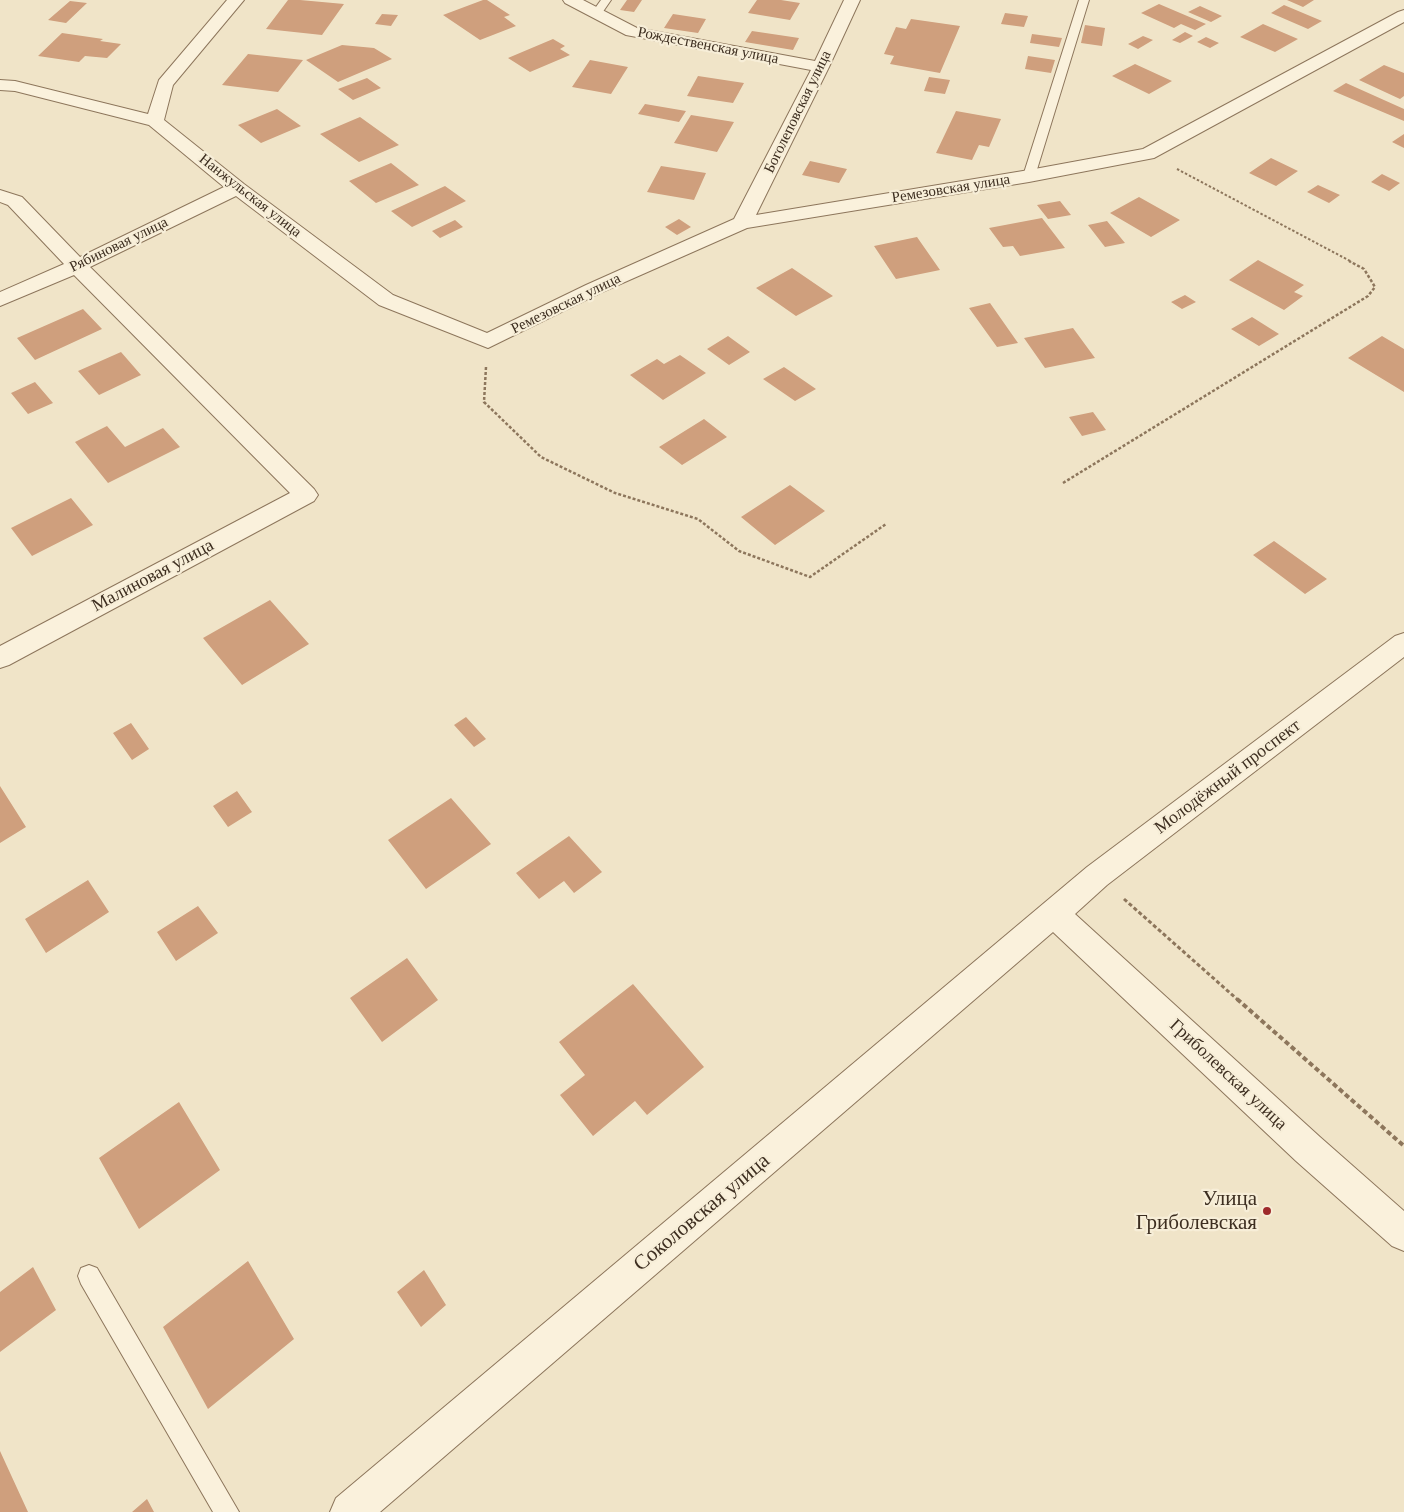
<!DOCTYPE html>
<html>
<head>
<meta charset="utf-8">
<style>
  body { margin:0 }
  canvas { display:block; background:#f0e4c8 }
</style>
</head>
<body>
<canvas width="1404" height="1512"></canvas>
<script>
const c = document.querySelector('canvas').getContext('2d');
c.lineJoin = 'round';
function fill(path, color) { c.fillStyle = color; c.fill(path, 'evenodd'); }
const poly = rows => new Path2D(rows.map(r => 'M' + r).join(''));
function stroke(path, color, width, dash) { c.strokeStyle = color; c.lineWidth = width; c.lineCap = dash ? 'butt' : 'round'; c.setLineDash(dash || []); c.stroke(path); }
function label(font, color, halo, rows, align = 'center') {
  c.font = font + ' Georgia,serif'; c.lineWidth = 4.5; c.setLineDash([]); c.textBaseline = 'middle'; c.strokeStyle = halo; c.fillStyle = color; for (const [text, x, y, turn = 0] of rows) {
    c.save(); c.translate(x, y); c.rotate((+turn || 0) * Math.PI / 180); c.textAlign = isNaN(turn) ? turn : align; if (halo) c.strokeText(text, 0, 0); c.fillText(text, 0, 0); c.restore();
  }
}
const building = poly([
  [288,0,300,0,344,4,322,35,266,29],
  [483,0,487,0,510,15,504,17,516,26,480,40,443,15],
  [627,0,642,0,634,12,620,10],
  [757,0,781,0,800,3,790,20,748,13],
  [1287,0,1314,0,1303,7],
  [70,1,87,3,66,23,48,20],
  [1159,4,1206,24,1195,30,1181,24,1174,28,1141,13],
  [1284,5,1322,21,1308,29,1271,13],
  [1200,6,1222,16,1211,22,1188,12],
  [1005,13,1028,16,1024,27,1001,24],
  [382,14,398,15,391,26,375,24],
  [673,14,706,19,698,33,664,28],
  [911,19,960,26,940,73,890,64,894,56,884,54,896,27,906,29],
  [1263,24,1298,39,1275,52,1240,37],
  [1085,25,1105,28,1102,46,1081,43],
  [752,31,799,38,793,50,745,42],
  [1185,32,1193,36,1180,43,1172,40],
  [62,33,103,39,100,41,121,44,107,58,85,56,79,62,38,56],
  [1032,34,1062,38,1059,47,1030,43],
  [1143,36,1153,40,1138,49,1128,44],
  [1206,37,1219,43,1210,48,1197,42],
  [553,39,565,46,560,49,570,55,530,72,508,58],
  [342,45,374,48,392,59,338,82,306,60],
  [248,54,303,60,278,92,222,85],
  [1028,56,1055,60,1051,73,1025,69],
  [590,60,628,67,611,94,572,87],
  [1135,64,1172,81,1149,94,1112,76],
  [1384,65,1404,73,1404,96,1400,99,1359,80],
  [698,76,744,83,733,103,687,96],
  [929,77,950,80,945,94,924,91],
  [367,78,381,88,353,100,338,89],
  [1346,83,1404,109,1404,121,1333,91],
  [645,104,686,111,679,122,638,114],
  [277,109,301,126,261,143,238,125],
  [956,111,1001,119,989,147,979,145,972,160,936,153],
  [691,115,734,122,717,152,674,143],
  [360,117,399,145,359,162,320,134],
  [1404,134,1404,148,1392,142],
  [1271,158,1298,171,1276,186,1249,173],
  [810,161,847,169,839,183,802,175],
  [391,163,419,185,376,203,349,181],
  [661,166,706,173,694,200,647,192],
  [1382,174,1400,183,1389,191,1371,182],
  [1318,185,1340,195,1329,203,1307,192],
  [445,186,466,201,412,227,391,211],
  [1139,197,1180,220,1151,237,1110,213],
  [1060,201,1071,215,1048,219,1037,205],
  [1042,218,1065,248,1020,256,1013,246,1003,247,989,228],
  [679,219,691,227,677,235,665,227],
  [455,220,463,227,440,238,432,231],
  [1107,221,1125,243,1105,247,1088,225],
  [917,237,940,270,896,279,874,246],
  [1258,260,1304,285,1294,292,1303,296,1284,310,1229,280],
  [792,268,833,296,796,316,756,288],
  [1185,295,1196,302,1182,309,1171,302],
  [990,303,1018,343,997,347,969,308],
  [83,309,102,329,35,360,17,338],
  [1252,317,1279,334,1259,346,1231,329],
  [1073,328,1095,358,1045,368,1024,338],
  [728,336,750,352,729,365,707,349],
  [1382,336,1404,349,1404,392,1348,358],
  [121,352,141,375,99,395,78,371],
  [680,355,706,373,663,400,630,375,657,359,664,364],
  [784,367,816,389,795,401,763,379],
  [35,382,53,403,28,414,11,393],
  [1093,412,1106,430,1082,436,1069,417],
  [704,419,727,437,682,465,659,447],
  [107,426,125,447,163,428,180,447,108,483,75,442],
  [790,485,825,511,775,545,741,517],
  [71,498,93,525,32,556,11,528],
  [1274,541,1327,579,1305,594,1253,555],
  [270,600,309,644,242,685,203,638],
  [466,717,486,739,474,747,454,725],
  [131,723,149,749,132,760,113,733],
  [0,786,26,827,0,843],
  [237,791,252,812,228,827,213,806],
  [451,798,491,844,426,889,388,840],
  [569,836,602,872,574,893,564,881,539,899,516,873],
  [88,880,109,912,46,953,25,919],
  [198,906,218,933,176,961,157,932],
  [407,958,438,1000,382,1042,350,998],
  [633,984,704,1067,647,1115,635,1101,593,1136,560,1095,585,1075,559,1042],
  [179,1102,220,1170,139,1229,99,1158],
  [248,1261,294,1339,208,1409,163,1327],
  [33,1267,56,1310,0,1352,0,1292],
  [424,1270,446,1305,421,1327,397,1292],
  [0,1451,28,1512,0,1512],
  [147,1499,154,1512,132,1512]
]);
const pathFar3 = poly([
  [1177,169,1352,262]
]);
const pathFar2 = poly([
  [486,367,484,402,541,457,615,493,698,519,739,551,810,577,886,524],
  [1063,483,1368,296,1375,287,1364,269,1349,261]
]);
const pathFar1 = poly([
  [1124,899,1238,1000]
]);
const path = poly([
  [1237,999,1404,1146]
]);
const service = poly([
  [601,0,611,0,600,16,592,16,591,14,601,0],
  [1079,0,1089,0,1035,176,1033,179,1025,179,1023,176,1079,0],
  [89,1265,97,1268,239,1512,213,1512,81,1284,78,1276,81,1268,89,1265]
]);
const minor = poly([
  [227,0,244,0,173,85,164,120,244,184,393,295,487,333,586,285,734,219,811,70,626,35,565,3,563,0,583,0,637,28,815,61,844,0,860,0,829,67,756,215,1029,170,1143,149,1398,12,1404,10,1404,22,1154,158,1029,182,747,228,600,293,488,348,379,305,236,196,90,267,314,489,318,495,314,501,9,665,0,668,0,646,290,493,74,275,0,306,0,292,64,264,8,205,0,202,0,190,22,197,80,257,224,187,149,125,15,91,0,90,0,80,15,81,148,114,159,80,227,0],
  [1404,633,1404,657,1107,885,1075,914,1320,1137,1404,1211,1404,1251,1392,1246,1296,1161,1053,932,380,1512,330,1512,336,1498,1087,867,1395,636,1404,633]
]);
const markers = [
  [1267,1211,5,"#9e2a2b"]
];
const farStreetnames = [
  ["Рождественская улица",708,46,11],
  ["Боголеповская улица",798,112,-64],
  ["Ремезовская улица",951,189,-9],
  ["Нанжульская улица",250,196,38],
  ["Рябиновая улица",119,245,-26],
  ["Ремезовская улица",566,304,-26]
];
const streetNames = [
  ["Малиновая улица",153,576,-28],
  ["Молодёжный проспект",1228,777,-37],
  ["Гриболевская улица",1228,1075,43]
];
const nearPoinames = [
  ["Улица",1257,1199],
  ["Гриболевская",1257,1223]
];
const nearStreetnames = [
  ["Соколовская улица",702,1213,-40]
];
fill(building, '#cf9f7d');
stroke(service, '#8d765c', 2);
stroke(minor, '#8d765c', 2);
stroke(pathFar3, '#8d765c', 2, [2.5, 2]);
stroke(pathFar2, '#8d765c', 2.5, [3, 2]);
stroke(pathFar1, '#8d765c', 3, [4, 2.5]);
stroke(path, '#8d765c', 4, [5, 3]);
fill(service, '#faf1dc');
fill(minor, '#faf1dc');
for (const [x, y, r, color] of markers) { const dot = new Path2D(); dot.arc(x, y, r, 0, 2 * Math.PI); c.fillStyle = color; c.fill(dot); stroke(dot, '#f7eed8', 2); }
label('15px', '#3d2e20', '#f7eed8', farStreetnames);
label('18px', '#3d2e20', '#f7eed8', streetNames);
label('21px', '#3d2e20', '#f7eed8', nearPoinames, 'right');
label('21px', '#3d2e20', '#f7eed8', nearStreetnames);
</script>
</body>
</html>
